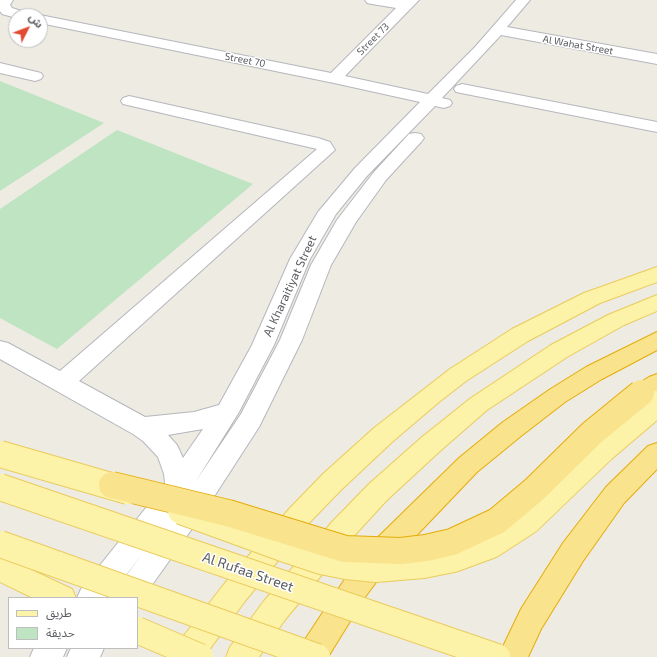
<!DOCTYPE html>
<html>
<head>
<meta charset="utf-8">
<style>
  body { margin:0 }
  #map { position:relative; width:657px; height:657px; overflow:hidden; background:#edebe2; font-family:"Exo 2","Noto Sans Arabic",sans-serif }
  canvas { display:block }
  .legend { position:absolute; left:8px; top:597px; width:130px; height:52px; box-sizing:border-box; background:#fff; border:1px solid #bdbec0; margin:0; padding:5px 7px; list-style:none; font-size:12px; color:#5a5d62 }
  .legend li { display:flex; align-items:center; gap:8px; height:20px }
  .legend b { width:20px; border:1px solid #bdbec0 }
  .north { position:absolute; left:8px; top:8px; width:40px; height:40px; box-sizing:border-box; background:#fff; border:1px solid #bdbec0; border-radius:50%; rotate:48deg; font-size:11px; font-weight:700; line-height:16px; text-align:center; color:#5a5d62 }
  .north::after { content:''; display:block; margin:auto; width:14px; height:18px; background:#e24a32; clip-path:polygon(50% 0,100% 100%,50% 72%,0 100%) }
</style>
</head>
<body>
<div id="map">
<canvas width="657" height="657"></canvas>
<ul class="legend">
<li><b style="height:5px;background:#fcf3a8"></b>طريق</li>
<li><b style="height:11px;background:#bfe4c1"></b>حديقة</li>
</ul>
<div class="north">ش</div>
</div>
<script>
const c = document.querySelector('canvas').getContext('2d');
c.lineJoin = 'round';
function fill(path, color) { c.fillStyle = color; c.fill(path, 'evenodd'); }
const poly = rows => new Path2D(rows.map(r => 'M' + r).join(''));
function stroke(path, color, width, dash) { c.strokeStyle = color; c.lineWidth = width; c.lineCap = dash ? 'butt' : 'round'; c.setLineDash(dash || []); c.stroke(path); }
function label(font, color, halo, rows, align = 'center') {
  c.font = font + ' "Exo 2",sans-serif'; c.lineWidth = 3; c.setLineDash([]); c.textBaseline = 'middle'; c.strokeStyle = halo; c.fillStyle = color; for (const [text, x, y, turn = 0] of rows) {
    c.save(); c.translate(x, y); c.rotate((+turn || 0) * Math.PI / 180); c.textAlign = isNaN(turn) ? turn : align; if (halo) c.strokeText(text, 0, 0); c.fillText(text, 0, 0); c.restore();
  }
}
const green = poly([
  [0,81,104,123,0,191],
  [117,130,253,184,57,349,0,318,0,209]
]);
const minor = poly([
  [0,0,13,0,10,5,12,8,28,13,30,16,16,16,16,18,2,14,0,11,0,0],
  [365,0,419,0,345,76,428,94,475,47,516,0,530,0,507,27,657,54,657,64,501,35,442,98,450,100,452,103,450,106,444,108,435,106,367,176,336,214,310,259,274,345,239,412,196,481,241,414,280,340,311,265,337,220,374,172,409,134,415,133,421,134,424,138,421,142,386,180,356,222,331,265,302,340,259,427,206,509,137,606,137,598,112,598,116,589,143,553,108,598,77,598,81,589,165,484,164,474,158,457,143,441,133,434,0,359,0,341,8,343,60,371,317,149,123,104,121,101,123,98,129,96,318,138,330,142,335,150,79,381,145,417,194,412,219,405,252,345,290,259,318,212,355,168,420,102,334,83,40,23,40,16,35,16,40,15,331,73,396,8,372,4,367,3,365,0],
  [203,429,183,458,177,445,168,435,203,429],
  [0,63,41,73,43,76,41,79,35,81,0,73,0,63],
  [462,84,657,122,657,132,456,92,454,89,456,86,462,84],
  [34,648,67,648,63,657,30,657,34,648],
  [71,648,104,648,100,657,67,657,71,648]
]);
const major = poly([
  [657,267,657,282,600,303,528,341,466,381,439,402,392,442,341,490,308,524,245,601,204,657,171,657,175,647,225,583,290,508,323,474,374,428,450,369,512,329,584,293,657,267],
  [657,295,657,311,624,325,567,357,487,410,440,451,387,500,352,538,284,621,259,657,226,657,230,647,264,601,332,522,369,484,422,437,471,398,551,345,608,315,657,295],
  [0,555,72,589,76,598,33,598,0,582,0,555]
]);
const highway = poly([
  [657,332,657,350,602,379,565,402,521,436,477,472,392,561,365,597,328,657,296,657,300,647,345,579,372,543,459,458,503,422,549,390,586,367,657,332],
  [657,374,657,394,641,402,633,399,629,393,633,387,649,377,657,374],
  [657,443,657,469,624,503,583,561,541,629,528,657,498,657,521,609,563,543,606,487,648,446,657,443]
]);
const majorBridge = poly([
  [0,454,128,491],
  [0,487,497,657],
  [181,511,288,550,321,561,346,566,376,569,423,565,453,559,491,545,528,521,603,449,656,404],
  [0,544,317,657],
  [137,630,200,657]
]);
const highwayBridge = poly([
  [112,485,228,513,345,549,401,551,426,548,452,542,497,521,534,490,592,433,641,393]
]);
const farStreetnames = [
  ["Street 73",373,39,-45],
  ["Al Wahat Street",578,45,10],
  ["Street 70",245,60,11]
];
const streetNames = [
  ["Al Kharaitiyat Street",290,286,-65]
];
const nearStreetnames = [
  ["Al Rufaa Street",248,572,19]
];
fill(green, '#bfe4c1');
stroke(minor, '#b4b7bc', 2);
stroke(major, '#ebcb5c', 2);
stroke(highway, '#e6ac09', 2);
fill(minor, '#fff');
fill(major, '#fcf3a8');
fill(highway, '#f9e38d');
stroke(majorBridge, '#ebcb5c', 28, []);
stroke(highwayBridge, '#e6ac09', 28, []);
stroke(majorBridge, '#fcf3a8', 26);
stroke(highwayBridge, '#f9e38d', 26);
label('10px', '#5a5d62', '#fff', farStreetnames);
label('12px', '#5a5d62', '#fff', streetNames);
label('14px', '#5a5d62', '#fff', nearStreetnames);
</script>
</body>
</html>
